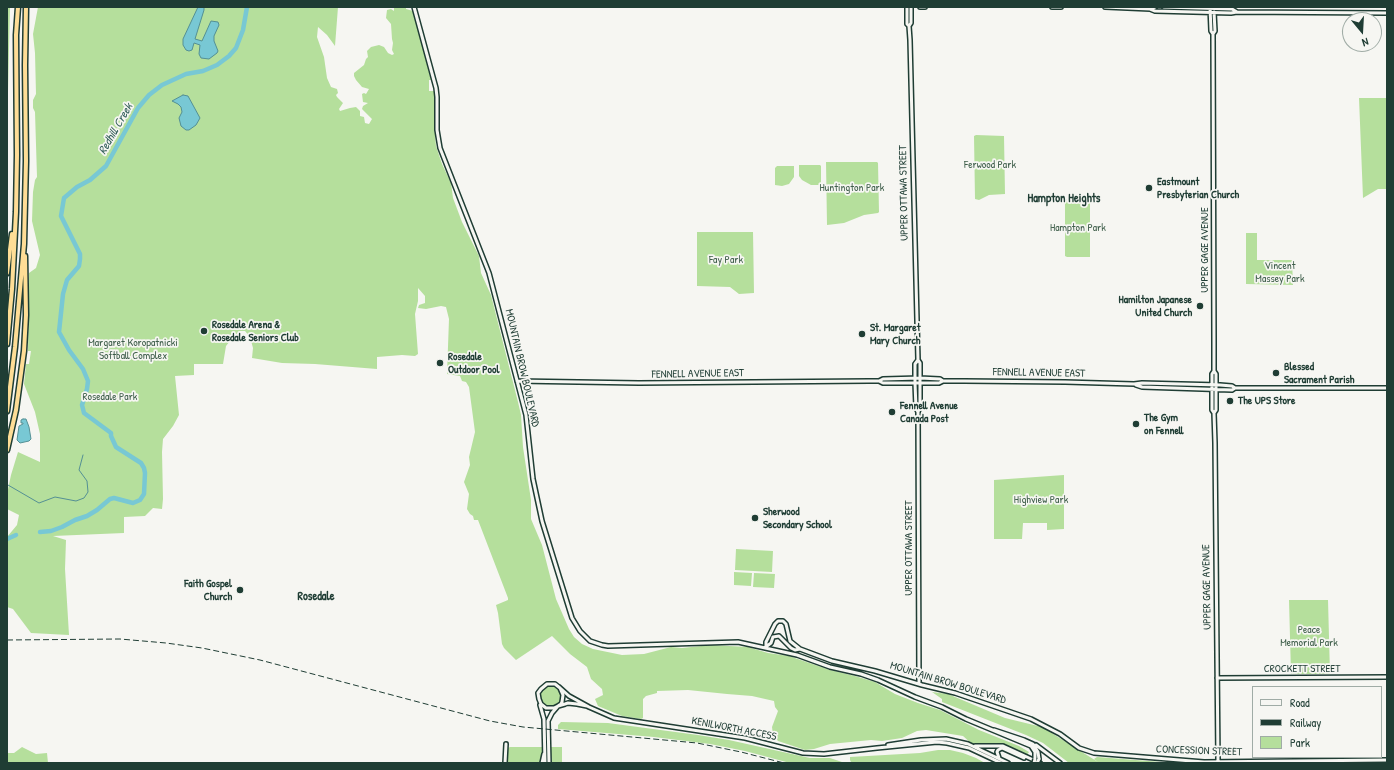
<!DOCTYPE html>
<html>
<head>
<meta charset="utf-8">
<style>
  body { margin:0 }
  #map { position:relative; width:1394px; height:770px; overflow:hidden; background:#f6f6f2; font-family:"Patrick Hand",sans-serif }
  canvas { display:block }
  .frame { position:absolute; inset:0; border:8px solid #1f3d34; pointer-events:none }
  .legend { position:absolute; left:1252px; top:686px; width:130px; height:72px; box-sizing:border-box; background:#f6f6f2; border:1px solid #a0aca6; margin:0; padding:5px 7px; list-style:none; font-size:12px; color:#1f3d34 }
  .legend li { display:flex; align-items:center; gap:8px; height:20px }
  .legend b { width:20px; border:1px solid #a0aca6 }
  .north { position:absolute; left:1342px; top:12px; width:40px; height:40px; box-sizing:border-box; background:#f6f6f2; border:1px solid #a0aca6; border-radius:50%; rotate:162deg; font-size:11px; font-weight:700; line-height:16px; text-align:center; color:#1f3d34 }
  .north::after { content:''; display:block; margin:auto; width:14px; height:18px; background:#1f3d34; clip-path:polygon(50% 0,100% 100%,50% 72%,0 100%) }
</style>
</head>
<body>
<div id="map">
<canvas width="1394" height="770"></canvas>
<div class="frame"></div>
<ul class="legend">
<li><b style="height:5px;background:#f6f6f2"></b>Road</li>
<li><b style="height:5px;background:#1f3d34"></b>Railway</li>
<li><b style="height:11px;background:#b5df9c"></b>Park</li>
</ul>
<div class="north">N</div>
</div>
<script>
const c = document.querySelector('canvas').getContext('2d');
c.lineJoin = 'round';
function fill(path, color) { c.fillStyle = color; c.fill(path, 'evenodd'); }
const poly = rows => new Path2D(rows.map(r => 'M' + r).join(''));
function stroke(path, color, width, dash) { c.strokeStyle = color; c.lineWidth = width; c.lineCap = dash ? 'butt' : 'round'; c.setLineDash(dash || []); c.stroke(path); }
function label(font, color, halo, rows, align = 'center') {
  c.font = font + ' "Patrick Hand",sans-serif'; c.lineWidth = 3.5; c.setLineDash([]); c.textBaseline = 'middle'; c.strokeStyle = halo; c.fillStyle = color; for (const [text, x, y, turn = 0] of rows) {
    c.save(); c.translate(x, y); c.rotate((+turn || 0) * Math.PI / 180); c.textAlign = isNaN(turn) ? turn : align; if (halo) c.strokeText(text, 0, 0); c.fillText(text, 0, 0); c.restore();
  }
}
const green = poly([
  [7,7,10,7,8,92,7,95],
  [38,7,338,7,335,46,327,35,318,27,317,37,324,57,327,78,331,87,337,89,338,93,336,95,337,97,343,103,339,109,340,111,350,108,356,107,360,111,360,116,364,117,365,123,369,124,372,119,362,109,363,106,368,103,363,102,362,94,364,93,366,94,369,89,362,87,356,80,354,76,354,73,364,65,366,59,368,57,367,51,371,47,379,45,384,47,388,53,392,55,394,54,392,50,393,43,392,39,391,24,386,18,387,10,391,9,394,11,394,7,406,7,406,9,413,11,431,80,429,80,429,91,434,91,434,124,436,146,442,164,451,183,453,198,462,222,479,256,481,273,491,295,518,402,521,415,523,447,531,500,531,519,542,545,556,599,569,629,574,637,582,644,593,649,622,655,644,654,671,647,682,648,711,645,748,647,768,653,789,656,830,670,855,676,875,682,895,694,918,703,940,710,979,730,1019,746,1029,752,1027,755,1015,749,996,743,980,743,972,744,963,736,926,730,917,731,902,738,882,741,871,740,830,744,814,749,805,750,778,741,773,735,772,727,778,711,775,707,774,701,752,696,727,694,688,690,657,691,657,693,646,696,643,699,643,718,641,719,622,716,598,706,595,699,603,695,602,689,591,679,587,667,570,654,552,636,516,660,504,648,502,644,498,613,496,605,508,600,508,598,478,520,474,520,473,516,470,514,467,509,469,494,464,482,470,465,469,457,475,432,469,387,466,382,462,381,460,376,447,374,449,319,446,307,441,306,426,309,418,308,419,305,425,303,425,296,418,288,418,301,415,314,418,354,415,356,402,355,377,357,377,369,315,364,282,363,252,358,253,348,250,337,245,331,240,331,234,336,226,346,223,364,194,364,194,375,175,376,179,415,173,426,163,439,162,452,163,499,162,509,153,508,145,516,124,517,124,533,53,536,66,540,65,569,69,635,31,633,13,609,7,607,7,537,17,525,19,515,7,509,7,494,11,475,18,452,40,462,40,434,35,412,24,384,26,364,29,364,31,351,28,351,29,273,36,268,40,255,32,221,33,192,35,180,37,177,35,112,33,108,33,100,36,94,35,53,33,34],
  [1359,98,1387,98,1387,189,1378,189,1363,198],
  [976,135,1004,136,1005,194,989,195,979,200,975,199,974,136],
  [826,162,877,162,878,163,879,212,878,213,864,215,844,223,827,225],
  [799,165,820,165,821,166,821,185,811,185,802,180,799,176],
  [777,166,794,166,794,177,789,184,782,186,775,185,775,168],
  [1066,199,1089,199,1090,201,1090,257,1067,257,1065,256,1065,200],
  [697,232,753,232,754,293,739,294,730,287,697,286],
  [1246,233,1257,233,1257,260,1292,260,1293,285,1246,284],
  [1064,475,1064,529,1047,530,1047,523,1023,523,1022,539,994,539,994,480],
  [736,549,773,551,772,572,735,570],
  [734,572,752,573,751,586,734,585],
  [754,573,775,574,774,588,753,587],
  [1289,600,1328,600,1330,674,1291,674],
  '540 696a11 11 0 1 1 22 0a11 11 0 1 1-22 0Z',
  [932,692,948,694,1005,718,1042,727,1098,762,1094,759,1097,757,1174,763,1069,763,1043,743,1026,735,942,702,942,699],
  [561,722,608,723,698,735,729,740,810,758,830,758,845,763,790,763,745,751,710,744,654,737,558,729,558,725],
  [22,747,36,754,47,753,48,763,7,763,7,753,14,753],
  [510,747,543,747,540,763,507,763,508,748],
  [550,747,562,747,562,763,552,763],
  [938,750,950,750,963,753,976,758,985,763,860,763,851,762,850,760,850,757,920,753]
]);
const water = poly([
  [198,7,204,7,204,10,195,39,202,41,211,21,218,22,219,25,214,36,214,41,218,51,217,53,209,59,201,58,199,54,200,45,194,43,192,50,189,51,186,50,183,45,183,39,198,7],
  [183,95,188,96,200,118,196,125,189,130,186,130,181,126,179,118,182,112,181,107,178,104,172,101,183,95],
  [23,419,26,419,29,427,31,439,29,441,20,443,17,440,19,426,23,424,23,423,21,423,21,420,23,419]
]);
const stream = poly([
  [8,485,39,503,55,497,76,501,84,498,88,492,87,481,79,470,83,455]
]);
const river = poly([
  [40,532,51,531,62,527,75,520,87,516,97,510,110,499,114,498,133,503,140,500,144,494,145,473,144,468,141,463,116,447,111,436,111,433,84,413,82,405,87,389,88,381,83,369,69,350,59,332,63,294,67,280,79,266,80,259,80,254,61,216,64,198,77,187,90,180,106,166,138,108,149,95,162,85,186,74,203,71,217,65,229,56,236,48,243,30,247,7],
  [7,539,16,535]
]);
const secondary = poly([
  [414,7,436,88,437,97,437,130,440,148,489,273,526,415,533,479,542,521,572,618,580,631,590,641,602,645,608,646,738,642,797,655,830,667,861,674,878,680,915,697,942,707,966,719,1031,746,1035,752,1035,759],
  [907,7,907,24,909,26,910,40,918,360,920,363,920,407,918,412],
  [920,7,925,7],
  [1052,7,1061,7],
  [1105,7,1150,9,1155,7],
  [1164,7,1232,9,1237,12],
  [1210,7,1211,31,1213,34,1214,343,1214,371,1216,374,1216,410,1214,413],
  [1150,9,1155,11,1231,13,1237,12,1387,13],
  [909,26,911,23,911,7],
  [1213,34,1215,31,1214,12],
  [918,360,915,364,915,383,916,408,918,412,919,684],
  [1214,371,1212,374,1212,410,1214,413,1215,443,1218,761],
  [517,381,639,383,869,381,879,381,883,383,939,383,943,381,964,381,1065,382,1134,384,1142,383,1220,385,1232,386,1235,388,1387,388],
  [879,381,883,379,920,378,940,379,943,381],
  [1136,385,1142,387,1232,390,1235,388],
  [767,646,771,643,773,637,779,636,791,648,795,650,800,649],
  [766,648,766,642,775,624,778,621,783,621,786,624,790,641,800,649,832,661,875,671,922,685,955,693,1031,719,1060,734,1079,748,1094,753,1204,762,1387,760],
  [1217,678,1387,677],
  [559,687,569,696,589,707,614,718,745,738,803,753,824,754,877,748,937,742,947,743,969,748,1001,763],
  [540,705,544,719,545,763],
  [994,730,1024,740,1033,744,1038,752,1039,759],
  [888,745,921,740,946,739,968,744,1008,763],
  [1036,745,1060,763],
  [975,746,1003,746,1040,763],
  [999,758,997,752,998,750,1002,748,1024,758],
  [505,763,506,744],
  [542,763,544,754],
  [549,763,548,721,552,713,558,706,561,704,562,702,563,695,560,688,555,684,547,684,541,689,538,693,539,699,541,704,546,708,554,708,558,706,565,704,568,703,577,704,587,706]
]);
const highway = poly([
  [7,273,12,234],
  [7,344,12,289,16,212,17,155,16,35,18,7],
  [7,411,15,347,24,244,26,161,25,65,26,7],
  [7,450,16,410,24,351,26,315,25,256]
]);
const rail = poly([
  [7,640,120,639,166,643,202,648,260,660,490,721,523,727,697,743,741,752,784,763]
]);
const secondaryBridge = poly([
  [1034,763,1035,759],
  [1037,763,1039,759]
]);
const markers = [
  [1149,188,4,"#1f3d34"],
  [1200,306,4,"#1f3d34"],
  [204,331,4,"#1f3d34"],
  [862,334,4,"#1f3d34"],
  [440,363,4,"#1f3d34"],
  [1276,373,4,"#1f3d34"],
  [1230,401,4,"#1f3d34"],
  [892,412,4,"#1f3d34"],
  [1136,424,4,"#1f3d34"],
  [755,518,4,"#1f3d34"],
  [240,590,4,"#1f3d34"]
];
const parkNames = [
  ["Ferwood Park",990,165],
  ["Huntington Park",852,188],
  ["Hampton Park",1078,228],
  ["Fay Park",726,260],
  ["Vincent",1280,266],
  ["Massey Park",1280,279],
  ["Margaret Koropatnicki",133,343],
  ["Softball Complex",133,356],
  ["Rosedale Park",110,397],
  ["Highview Park",1041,500],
  ["Peace",1309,630],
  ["Memorial Park",1309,643]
];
const poiNames = [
  ["Eastmount",1157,182],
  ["Presbyterian Church",1157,195],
  ["Hamilton Japanese",1192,300,"right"],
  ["United Church",1192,313,"right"],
  ["Rosedale Arena &",212,325],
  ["Rosedale Seniors Club",212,338],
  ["St. Margaret",870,328],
  ["Mary Church",870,341],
  ["Rosedale",448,357],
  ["Outdoor Pool",448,370],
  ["Blessed",1284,367],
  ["Sacrament Parish",1284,380],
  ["The UPS Store",1238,401],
  ["Fennell Avenue",900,406],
  ["Canada Post",900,419],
  ["The Gym",1144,418],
  ["on Fennell",1144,431],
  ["Sherwood",763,512],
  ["Secondary School",763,525],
  ["Faith Gospel",232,584,"right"],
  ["Church",232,597,"right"]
];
const streetNames = [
  ["UPPER OTTAWA STREET",904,193,-91],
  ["UPPER GAGE AVENUE",1205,250,-90],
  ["MOUNTAIN BROW BOULEVARD",522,368,77],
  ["FENNELL AVENUE EAST",1039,373,1],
  ["FENNELL AVENUE EAST",698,374,-1],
  ["UPPER OTTAWA STREET",909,548,-90],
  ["UPPER GAGE AVENUE",1207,587,-91],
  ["CROCKETT STREET",1302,669],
  ["MOUNTAIN BROW BOULEVARD",948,683,17],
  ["KENILWORTH ACCESS",734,729,11],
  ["CONCESSION STREET",1199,751,2]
];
const waterNames = [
  ["Redhill Creek",116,129,-60]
];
const neighbourhoodNames = [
  ["Hampton Heights",1064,199],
  ["Rosedale",316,597]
];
fill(green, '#b5df9c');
fill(water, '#78c8d4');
stroke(water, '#549094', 1);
stroke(stream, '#549094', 1);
stroke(river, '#78c8d4', 4.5);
stroke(secondary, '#1f3d34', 6);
stroke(highway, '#1f3d34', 7);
stroke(secondary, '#f6f6f2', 3);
stroke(highway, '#fedd96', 4);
stroke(rail, '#1f3d34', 1, [6, 3]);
stroke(secondaryBridge, '#1f3d34', 6, []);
stroke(secondaryBridge, '#f6f6f2', 3);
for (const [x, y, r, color] of markers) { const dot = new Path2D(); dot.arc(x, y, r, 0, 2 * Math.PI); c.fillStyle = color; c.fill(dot); stroke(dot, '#f6f6f2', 1.5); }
label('11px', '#3d5d49', '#f6f6f2', parkNames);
label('bold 11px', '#1f3d34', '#f6f6f2', poiNames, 'left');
label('11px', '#1f3d34', '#f6f6f2', streetNames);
label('italic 12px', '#35605c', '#f6f6f2', waterNames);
label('bold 12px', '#1f3d34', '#f6f6f2', neighbourhoodNames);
</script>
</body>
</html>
